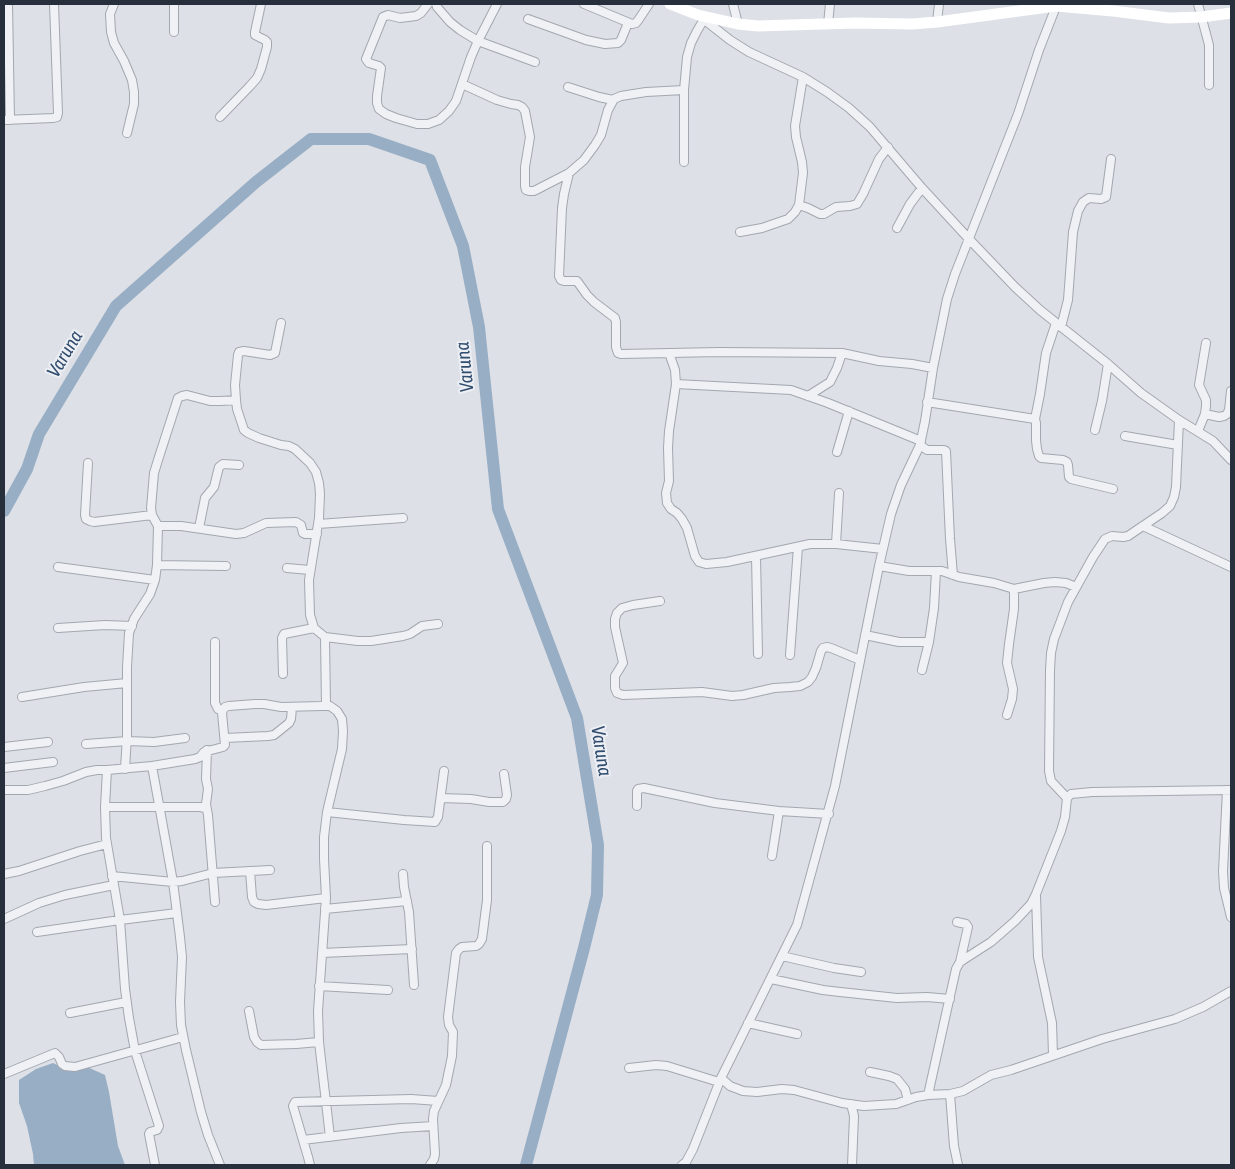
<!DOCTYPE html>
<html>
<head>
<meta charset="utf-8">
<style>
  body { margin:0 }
  #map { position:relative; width:1235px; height:1169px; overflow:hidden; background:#dde0e6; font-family:"Asap Condensed",sans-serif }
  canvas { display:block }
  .frame { position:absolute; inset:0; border:5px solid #272e3c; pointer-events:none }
</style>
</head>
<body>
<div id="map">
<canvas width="1235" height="1169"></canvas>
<div class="frame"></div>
</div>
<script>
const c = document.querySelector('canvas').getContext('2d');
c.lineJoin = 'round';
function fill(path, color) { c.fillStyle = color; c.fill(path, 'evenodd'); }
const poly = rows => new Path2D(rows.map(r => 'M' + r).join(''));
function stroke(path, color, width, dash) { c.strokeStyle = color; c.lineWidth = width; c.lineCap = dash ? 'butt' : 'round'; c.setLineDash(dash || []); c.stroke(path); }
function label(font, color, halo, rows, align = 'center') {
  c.font = font + ' "Asap Condensed",sans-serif'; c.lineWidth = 4; c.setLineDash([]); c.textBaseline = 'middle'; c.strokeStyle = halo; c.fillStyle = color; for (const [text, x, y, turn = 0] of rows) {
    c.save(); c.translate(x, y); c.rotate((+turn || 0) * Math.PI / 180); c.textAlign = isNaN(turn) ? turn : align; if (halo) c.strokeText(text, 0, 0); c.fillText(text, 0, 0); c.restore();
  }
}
const water = poly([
  [53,1063,66,1069,85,1066,105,1075,109,1092,118,1146,125,1165,34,1165,33,1154,27,1126,19,1103,19,1080,36,1069]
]);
const river = poly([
  [4,511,27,469,39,434,116,306,256,182,311,139,369,139,430,160,463,246,479,327,498,509,577,718,598,845,597,895,584,948,526,1165]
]);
const street = poly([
  [8,4,10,120],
  [114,4,110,14,111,32,114,43,124,61,132,80,134,92,134,104,127,133],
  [428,4,421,13,416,16,400,18,388,15,383,17,366,59,369,63,379,66,381,68,377,96,377,103,379,109,386,114,396,118,417,124,428,124,439,120,449,111,456,101,471,57,478,41,460,30,450,22,437,7,436,4],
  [497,4,478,41,535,62],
  [584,4,632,24,636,23,639,19,649,4],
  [733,4,738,24],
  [1198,4,1209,45,1209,85],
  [702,18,730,40,749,52,803,77,827,92,849,108,870,127,922,188,969,239,1015,287,1040,310,1108,364,1141,393,1179,420,1213,441,1231,460],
  [528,19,586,40,605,44,618,43,621,40,628,23],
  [937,22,939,4],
  [828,24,830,4],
  [174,32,174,4],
  [462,84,497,100,511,104,518,105,522,107,525,111,530,137,525,167,525,186,526,190,529,191,534,191,569,173,584,160,595,145,601,135,608,110,614,99,621,96,646,92,684,90],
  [568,87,599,97,613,100],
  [220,117,250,86,257,78,261,69,267,47,267,42,265,40,255,35,255,32,261,4],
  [4,120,53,118,57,117,58,113,54,4],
  [684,162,684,90,687,57,691,43,697,31,704,19],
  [569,173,564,194,562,208,559,276,561,280,564,281,577,281,587,295,594,302,615,318,616,322,616,347,618,353,621,354,719,352,842,353,879,361,912,364,933,368],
  [799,205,803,173,802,162,796,137,795,126,803,77],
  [897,228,910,204,922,188],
  [740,232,762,228,788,219,795,212,799,205,808,208,820,214,824,214,836,207,850,206,857,204,863,194,879,159,888,147],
  [281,323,275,353,270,355,244,351,239,352,238,355,235,385,236,400,237,409,244,430,248,433,259,438,281,445,289,446,295,449,310,463,316,472,319,483,320,494,319,518,309,580,310,615,314,628,325,637,358,641,371,641,403,636,410,634,422,626,438,624],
  [1061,327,1068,300,1073,232,1078,211,1083,202,1089,198,1101,199,1106,197,1111,159],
  [669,353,675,370,676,384,669,431,668,448,669,481,666,493,667,503,671,509,677,513,682,519,687,528,695,556,699,562,706,564,727,562,810,544,836,544,883,549],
  [676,384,791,390,828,403,921,441],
  [808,396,830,382,837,368,842,353],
  [927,402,1035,419,1036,423,1036,440,1037,449,1039,456,1041,458,1063,460,1067,462,1068,465,1069,477,1071,479,1113,489],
  [1205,414,1219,417,1224,416,1227,414,1229,410,1231,391],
  [1035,419,1040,394,1046,353,1056,323],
  [1095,430,1102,401,1108,364],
  [1198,431,1205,414,1206,406,1206,400,1199,385,1206,343],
  [1125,436,1178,445],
  [920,445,927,450,944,450,946,451,950,539,953,575],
  [837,452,849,411],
  [88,463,85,515,86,519,90,521,94,522,152,515],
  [318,524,403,518],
  [158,526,181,526,236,534,244,533,266,523,296,522,301,525,303,533,305,534,317,534],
  [1143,526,1231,567],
  [199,528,205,498,214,487,219,467,223,464,239,465],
  [836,544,839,493],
  [756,556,758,654],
  [157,565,226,566],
  [879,566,909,571,942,571,959,577,994,583,1014,589,1044,583,1055,582,1066,583,1076,587],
  [58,567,155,580],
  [287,568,310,570],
  [660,601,633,605,622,608,617,613,615,619,615,627,623,663,615,676,615,688,617,693,623,695,702,692,732,696,743,695,774,688,790,687,800,686,808,682,812,677,816,668,821,651,823,648,827,647,831,648,860,660],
  [58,628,105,625,132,626],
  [865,635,899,642,929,642],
  [325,637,326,706],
  [215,642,215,703,218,709,223,710],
  [790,655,798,547],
  [922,670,929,642,934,608,936,571],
  [283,674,282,638,284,634,314,628],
  [22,697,84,687,127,683],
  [1007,715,1012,699,1013,689,1007,663,1009,644,1014,609,1014,589],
  [225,738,268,736,274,735,289,723,291,719,292,707],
  [86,744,127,741,154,742,185,738],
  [4,747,48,742],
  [152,766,173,882,180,937,182,957,180,1002,181,1025,186,1050,201,1112,208,1135,220,1165],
  [4,768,53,762],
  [125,769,127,736,127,667,129,633,134,619,150,594,155,580,157,565,158,526,152,515,151,508,154,473,158,460,178,398,182,396,187,395,210,401,221,401,236,400],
  [107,770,105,807,106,838,120,920,125,989,129,1018,135,1051,159,1126,157,1130,150,1132,149,1134,155,1165],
  [4,790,28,790,45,786,63,781,86,772,97,770,107,770,152,766,195,759,200,757,204,752,223,747,225,745,222,713,223,710,225,707,229,706,255,704,264,704,281,707,322,706,330,706,337,711,342,719,343,731,342,749,327,812,324,837,324,859,326,898,318,1011,319,1042,330,1137],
  [1227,790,1223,871,1224,888,1231,917],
  [441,798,471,799,489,802,503,802,506,799,507,795,504,774],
  [1067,798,1051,781,1049,771,1050,670,1051,653,1054,639,1068,602,1093,557,1105,539,1112,536,1123,537,1128,536,1162,513,1170,506,1174,497,1176,487,1179,420],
  [637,806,637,791,638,789,644,788,715,803,779,811,829,814],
  [105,807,200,807,205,808,207,810,208,815,215,902],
  [207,810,206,804,208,789,206,779,207,750],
  [327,812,404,820,435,822,438,817,444,771],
  [772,856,779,811],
  [250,871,252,897,254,902,258,904,266,905,326,898],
  [4,874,19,871,80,851,107,844],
  [403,874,404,887,409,912,414,985],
  [112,876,173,882,182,881,213,873,270,870],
  [1036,896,1038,957,1052,1023,1053,1055],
  [325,909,407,901],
  [4,919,39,903,65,895,114,885],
  [957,922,966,924,968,927,960,962],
  [37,932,120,920,177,913],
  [322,953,412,949],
  [782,956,834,968,861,972],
  [771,979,823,990,840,992,897,998,927,997,950,999],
  [319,986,388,990],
  [249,1011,254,1037,257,1042,261,1045,296,1044,319,1042],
  [70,1013,126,1002],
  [748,1023,797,1034],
  [629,1068,656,1065,667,1066,719,1082],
  [870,1072,889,1076,897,1079,905,1089,908,1100],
  [4,1074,55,1053,59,1057,62,1064,65,1066,75,1067,183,1037],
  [721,1078,730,1086,743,1091,757,1092,782,1089,794,1090,842,1103,864,1106,896,1104,916,1097,928,1095,956,969,960,962,966,958,991,942,1015,921,1031,904,1036,894,1061,831,1065,817,1067,798,1071,794,1092,792,1231,790],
  [950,1094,954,1146,958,1165],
  [928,1095,950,1094,963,1091,991,1075,1011,1070,1102,1039,1175,1019,1203,1007,1231,991],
  [851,1104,854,1116,852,1165],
  [303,1140,401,1128,433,1126],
  [310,1165,308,1157,293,1106,295,1102,411,1099,438,1101],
  [430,1165,434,1159,435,1154,433,1119,434,1111,446,1085,452,1056,453,1032,449,1025,448,1017,456,953,459,949,462,947,476,946,479,944,482,939,487,900,487,846],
  [682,1165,686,1162,693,1149,721,1078,797,925,835,786,879,566,891,514,901,485,920,445,925,421,933,368,947,299,955,274,1018,114,1039,50,1057,4]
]);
const secondary = poly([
  [670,4,698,15,738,24,758,26,855,23,912,24,937,22,1056,6,1113,11,1169,18,1201,17,1231,13]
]);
const waterNames = [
  ["Varuna",65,354,-59],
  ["Varuna",465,367,-96],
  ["Varuna",601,751,81]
];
fill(water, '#98aec5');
stroke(river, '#98aec5', 12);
stroke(street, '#a3a7b0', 10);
stroke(street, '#eff1f5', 8);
stroke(secondary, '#fff', 11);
label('italic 19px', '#324d6e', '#eceff4', waterNames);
</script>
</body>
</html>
